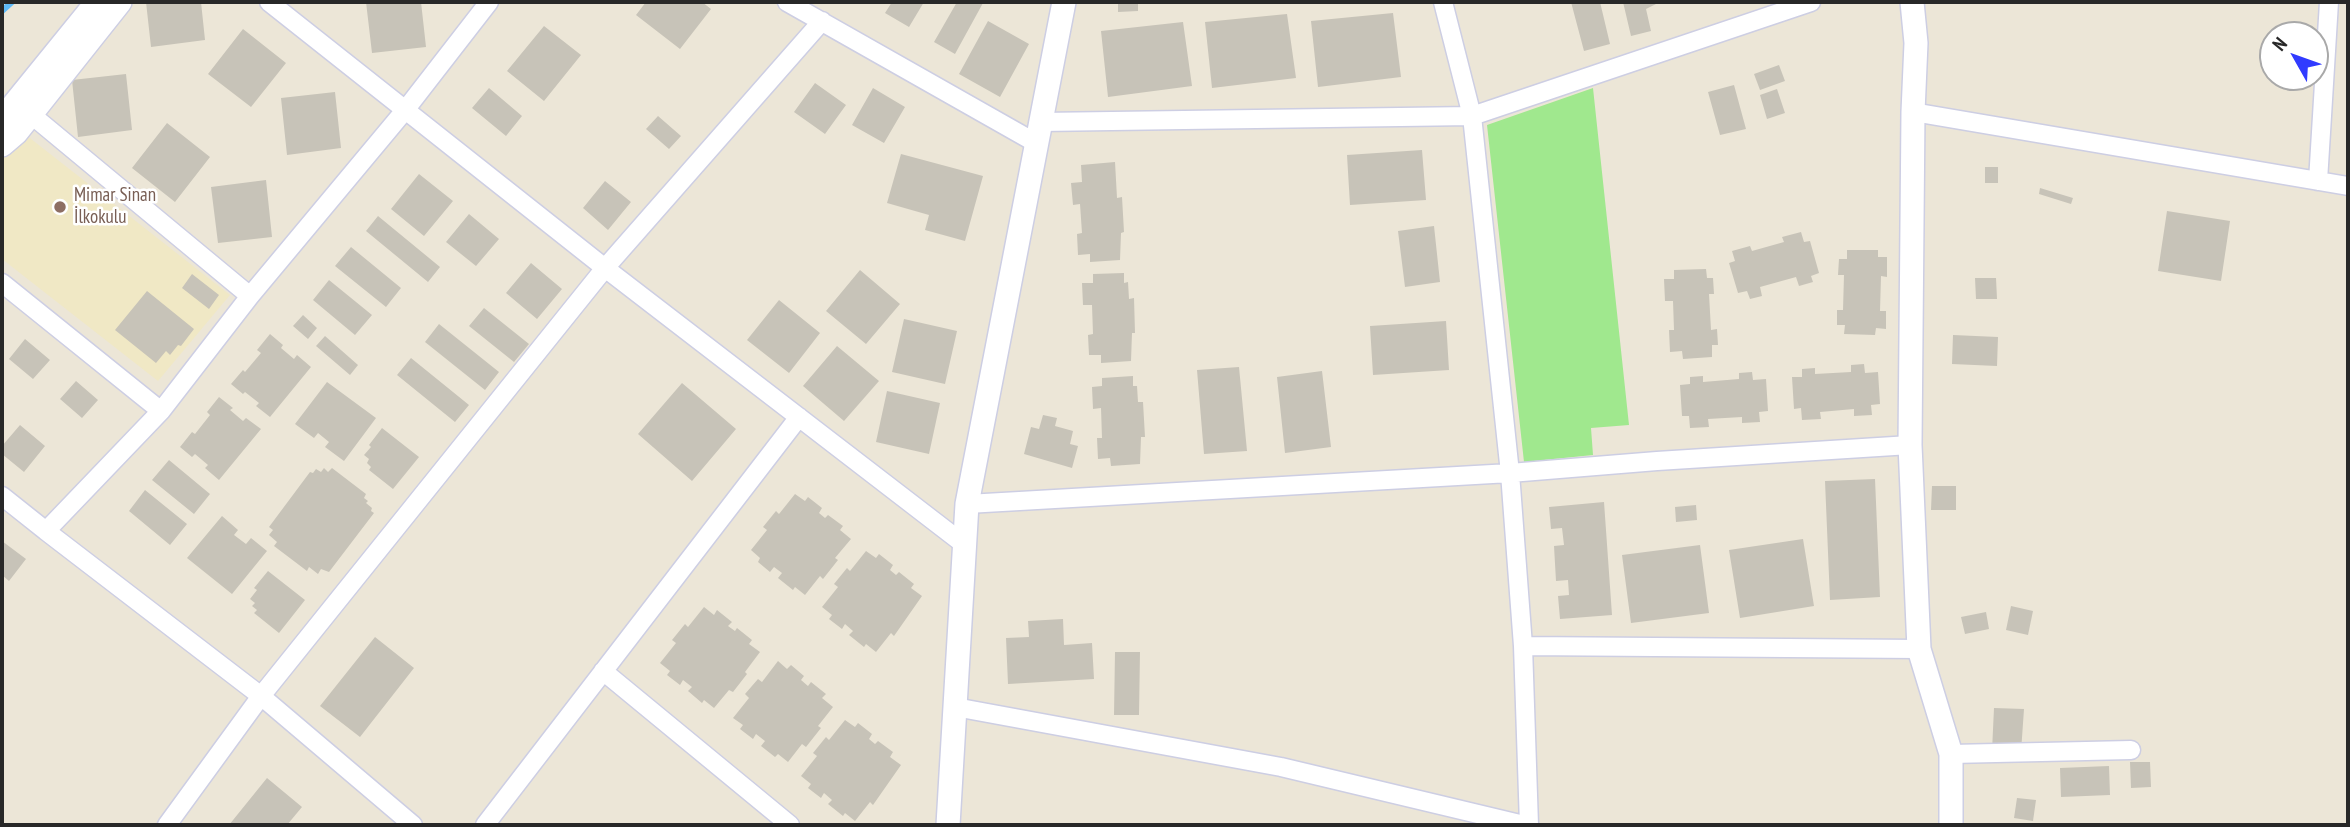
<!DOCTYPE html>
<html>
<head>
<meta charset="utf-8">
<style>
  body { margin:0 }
  #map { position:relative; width:2350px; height:827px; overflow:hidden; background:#ece6d7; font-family:"PT Sans Narrow",sans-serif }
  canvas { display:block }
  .frame { position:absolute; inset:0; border:4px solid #282828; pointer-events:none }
  .north { position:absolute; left:2259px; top:21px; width:70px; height:70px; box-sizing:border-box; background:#fff; border:2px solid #a9a9a9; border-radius:50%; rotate:310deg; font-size:19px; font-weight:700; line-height:28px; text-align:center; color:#282828 }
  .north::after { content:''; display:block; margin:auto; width:24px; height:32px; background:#313bff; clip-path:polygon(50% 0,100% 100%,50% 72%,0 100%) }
</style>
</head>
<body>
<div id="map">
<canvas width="2350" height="827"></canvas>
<div class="frame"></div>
<div class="north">N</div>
</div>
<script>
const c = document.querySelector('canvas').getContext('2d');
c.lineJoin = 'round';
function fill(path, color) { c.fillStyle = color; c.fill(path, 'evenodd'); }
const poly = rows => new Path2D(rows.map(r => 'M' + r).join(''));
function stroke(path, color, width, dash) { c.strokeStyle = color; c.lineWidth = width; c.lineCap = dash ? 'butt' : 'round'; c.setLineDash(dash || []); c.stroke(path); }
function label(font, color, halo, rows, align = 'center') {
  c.font = font + ' "PT Sans Narrow",sans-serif'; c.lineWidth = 5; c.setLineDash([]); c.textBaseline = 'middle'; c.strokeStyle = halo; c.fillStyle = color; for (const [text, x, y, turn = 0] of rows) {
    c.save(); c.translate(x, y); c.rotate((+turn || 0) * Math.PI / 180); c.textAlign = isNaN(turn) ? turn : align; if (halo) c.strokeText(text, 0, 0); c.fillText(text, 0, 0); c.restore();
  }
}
const education = poly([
  [26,135,230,295,158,381,2,259,2,156]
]);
const green = poly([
  [1593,88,1629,425,1591,428,1593,455,1524,462,1487,125]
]);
const stream = poly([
  [2,11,12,2]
]);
const building = poly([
  [146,2,201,2,205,40,151,47],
  [366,2,421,2,426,47,372,53],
  [646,2,702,2,711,9,680,49,636,15],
  [892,2,924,2,909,27,885,13],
  [957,2,983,3,955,54,934,42],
  [1118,2,1138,2,1138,11,1118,12],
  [1571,2,1600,2,1610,44,1584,51],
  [1623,2,1655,2,1656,4,1646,9,1651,31,1631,36],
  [1393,13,1401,77,1318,87,1311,21],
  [1287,14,1296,78,1212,88,1205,22],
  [988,21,1029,44,1000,97,959,74],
  [1183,22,1192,86,1108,97,1101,31],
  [544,26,581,55,544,101,507,71],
  [243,29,286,63,251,107,208,74],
  [1779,65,1785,81,1760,90,1754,74],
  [126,74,132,130,78,137,72,80],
  [815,83,846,105,825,134,794,112],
  [1734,85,1746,129,1720,135,1708,92],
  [489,88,522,116,506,136,472,108],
  [873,88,905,107,884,143,852,125],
  [1777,89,1785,113,1767,119,1760,95],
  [335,92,341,148,287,155,281,98],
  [658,116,681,136,669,149,646,129],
  [167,123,210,157,175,202,132,168],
  [1422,150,1426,200,1350,205,1347,155],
  [901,154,983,176,965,241,925,230,929,215,887,203],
  [1115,162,1117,198,1122,197,1124,232,1121,233,1120,260,1090,262,1090,254,1078,255,1077,234,1082,233,1080,204,1073,205,1071,183,1082,182,1081,165],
  [1985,167,1998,167,1998,183,1985,183],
  [419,174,453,201,424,236,391,209],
  [266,180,272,237,218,243,211,187],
  [605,181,631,202,608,230,583,208],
  [2040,188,2073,198,2071,204,2039,194],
  [2167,211,2230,221,2221,281,2158,271],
  [469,214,499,239,476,266,446,242],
  [378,216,440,267,428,282,366,231],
  [1434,226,1440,282,1405,287,1398,231],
  [1801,232,1804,242,1810,241,1819,273,1811,276,1813,282,1799,286,1796,277,1760,287,1762,296,1750,299,1747,291,1738,293,1729,263,1735,261,1732,251,1750,246,1752,251,1784,242,1782,237],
  [351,247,401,288,386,307,335,266],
  [1847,250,1878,250,1878,257,1887,257,1887,277,1881,276,1880,311,1886,311,1886,329,1876,328,1875,335,1844,334,1845,325,1837,325,1837,310,1843,310,1844,275,1838,275,1839,259,1847,259],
  [531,263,562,289,537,319,506,293],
  [1706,269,1707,278,1713,278,1714,294,1709,294,1711,330,1717,329,1718,345,1712,345,1712,357,1683,359,1682,351,1670,352,1669,330,1674,330,1673,301,1665,301,1664,279,1674,279,1674,270],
  [860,270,900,304,866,344,826,311],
  [1124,273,1124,283,1128,282,1129,299,1134,298,1135,333,1132,333,1131,361,1101,363,1101,355,1089,355,1088,335,1093,334,1092,305,1083,305,1082,283,1093,283,1093,274],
  [192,274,219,295,209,309,182,288],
  [1975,278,1996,278,1997,299,1976,299],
  [329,280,372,315,355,335,313,300],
  [147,291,194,329,181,346,178,345,170,355,166,351,156,363,115,330],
  [779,300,820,333,789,373,747,340],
  [484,308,529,344,514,362,469,326],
  [303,315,317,328,308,339,293,326],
  [904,319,957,331,945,384,892,372],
  [1446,321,1449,370,1373,375,1370,326],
  [439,324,499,372,485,390,425,342],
  [270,334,283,345,281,348,294,359,297,355,311,367,270,417,256,406,259,403,245,392,243,394,231,384,243,370,245,372,261,353,257,350],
  [1953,335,1998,337,1997,366,1952,364],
  [325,336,358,365,350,375,316,346],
  [25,339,50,360,33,379,9,359],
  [837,346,879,381,844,421,803,386],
  [411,358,469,405,455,422,397,375],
  [1864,364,1865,373,1878,372,1880,404,1871,405,1872,415,1854,416,1854,409,1820,412,1821,419,1802,420,1801,408,1794,409,1792,377,1802,377,1802,369,1815,368,1815,374,1851,372,1851,365],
  [1239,367,1247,451,1204,454,1197,370],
  [1322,371,1331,447,1285,453,1277,377],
  [1752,372,1753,380,1766,379,1768,411,1759,412,1760,422,1742,423,1742,417,1708,419,1709,427,1690,428,1689,416,1682,416,1680,385,1690,384,1690,377,1703,376,1703,382,1739,379,1739,373],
  [1133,376,1133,386,1137,386,1138,402,1143,402,1145,437,1141,437,1140,464,1111,466,1110,458,1098,459,1097,438,1102,438,1101,408,1093,409,1092,387,1102,386,1102,378],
  [76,381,98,400,82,418,60,399],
  [327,382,376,418,344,461,325,447,329,442,318,433,314,438,295,424],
  [682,383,736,429,692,481,638,434],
  [887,391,940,403,929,454,876,442],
  [219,397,233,408,230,410,243,421,246,418,261,429,219,480,205,468,208,465,195,454,192,457,180,447,192,432,195,434,210,415,207,412],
  [1043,415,1057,418,1055,426,1073,431,1070,444,1078,446,1072,468,1024,454,1031,427,1039,429],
  [20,425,45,446,24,472,2,454,2,446],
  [382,428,419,457,393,489,369,470,371,467,367,463,369,459,364,455,371,447,369,445],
  [169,460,210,494,194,514,152,480],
  [324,468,328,472,332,468,366,494,364,498,368,501,366,503,372,508,371,511,374,513,329,572,321,569,318,574,309,567,307,571,274,546,277,542,269,535,273,530,269,527,310,472,313,473,316,469,321,472],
  [1875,479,1880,597,1830,600,1825,481],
  [1932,486,1956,486,1956,510,1931,510],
  [145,490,187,524,170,545,129,511],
  [795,494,805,501,808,497,822,508,819,513,825,518,828,515,843,526,840,530,851,539,835,558,838,560,823,579,820,576,805,595,795,587,793,590,778,578,782,573,774,567,770,572,758,562,760,558,751,550,767,530,763,527,776,511,779,514],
  [1604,502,1612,615,1560,619,1558,596,1569,595,1568,580,1556,581,1554,546,1564,545,1562,528,1551,529,1549,507],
  [1696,505,1697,520,1676,522,1675,507],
  [222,516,238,530,234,535,246,544,251,538,267,551,232,594,187,558],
  [1803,539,1814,606,1740,618,1729,550],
  [2,541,26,559,9,581,2,575],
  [1700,545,1709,613,1631,623,1622,555],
  [866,551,876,558,879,554,893,565,890,570,896,575,899,572,914,584,911,588,922,596,894,636,891,633,876,652,866,644,864,647,849,635,853,631,845,624,842,629,829,619,832,615,822,607,838,587,834,584,847,568,850,571],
  [268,571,305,600,279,633,254,613,257,610,252,606,255,603,250,599,257,590,254,588],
  [2011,606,2033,611,2028,635,2006,630],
  [704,607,714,615,717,610,732,622,728,626,735,631,737,628,752,640,749,644,760,652,745,672,747,674,733,692,729,690,714,708,704,700,702,703,688,691,692,687,683,680,680,685,667,675,670,671,660,663,676,643,672,640,685,624,688,627],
  [1986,612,1989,629,1965,634,1961,617],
  [1063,619,1064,645,1092,643,1094,679,1008,684,1006,638,1029,637,1028,621],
  [375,637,414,668,360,737,320,706],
  [1115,652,1140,652,1139,715,1114,715],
  [778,661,787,669,791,665,804,676,801,680,808,686,811,682,826,694,822,698,833,707,818,726,821,728,806,747,802,744,788,762,778,754,775,757,761,746,765,741,756,734,753,739,740,729,743,725,733,718,749,698,745,694,758,679,762,682],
  [1994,708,2024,709,2021,752,1992,751],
  [845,720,855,727,858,723,872,734,869,739,875,744,878,741,893,752,890,757,901,765,873,805,870,802,855,821,845,813,843,816,828,804,832,800,824,793,821,798,808,788,811,784,801,776,817,756,813,753,826,737,829,740],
  [2130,762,2150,762,2151,787,2131,788],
  [2109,766,2110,795,2061,797,2060,768],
  [267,778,302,807,287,825,229,825],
  [2017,798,2036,800,2033,821,2014,818]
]);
const minor = poly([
  [269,2,605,268,965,545],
  [787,2,1036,143],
  [1443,2,1472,116,1510,473,1523,646,1529,825],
  [22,107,250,296],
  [1913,112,2348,186],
  [1040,122,1472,116,1811,2],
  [2318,181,2329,2],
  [2,283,161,411],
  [2,496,46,531],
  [967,504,1510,473,1657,461,1910,445],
  [1523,646,1919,649],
  [603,671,790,825],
  [955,707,1281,767,1524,825],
  [1951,754,2131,750],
  [167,825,261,696,605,268,822,21],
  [413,825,261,696,46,531,161,411,250,296,406,109,489,2],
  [485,825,799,417]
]);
const tertiary = poly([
  [1912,2,1916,43,1913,112,1910,445,1919,649,1951,754,1951,825],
  [2,119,97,2],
  [2,145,16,133,120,2],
  [948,825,967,504,1064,2]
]);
const markers = [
  [60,207,7,"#8d6e63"]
];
const educationNames = [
  ["Mimar Sinan",74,196],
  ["İlkokulu",74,218]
];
fill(education, '#f0e8c5');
fill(green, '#a0e88e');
stroke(stream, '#5fbbf9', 6);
fill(building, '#c7c3b8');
stroke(minor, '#cdcee3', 21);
stroke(tertiary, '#cdcee3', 26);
stroke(minor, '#fff', 18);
stroke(tertiary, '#fff', 23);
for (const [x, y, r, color] of markers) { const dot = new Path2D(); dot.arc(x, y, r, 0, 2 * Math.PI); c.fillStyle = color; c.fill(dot); stroke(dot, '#fff', 2.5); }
label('19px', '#785e54', '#fff', educationNames, 'left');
</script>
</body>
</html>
